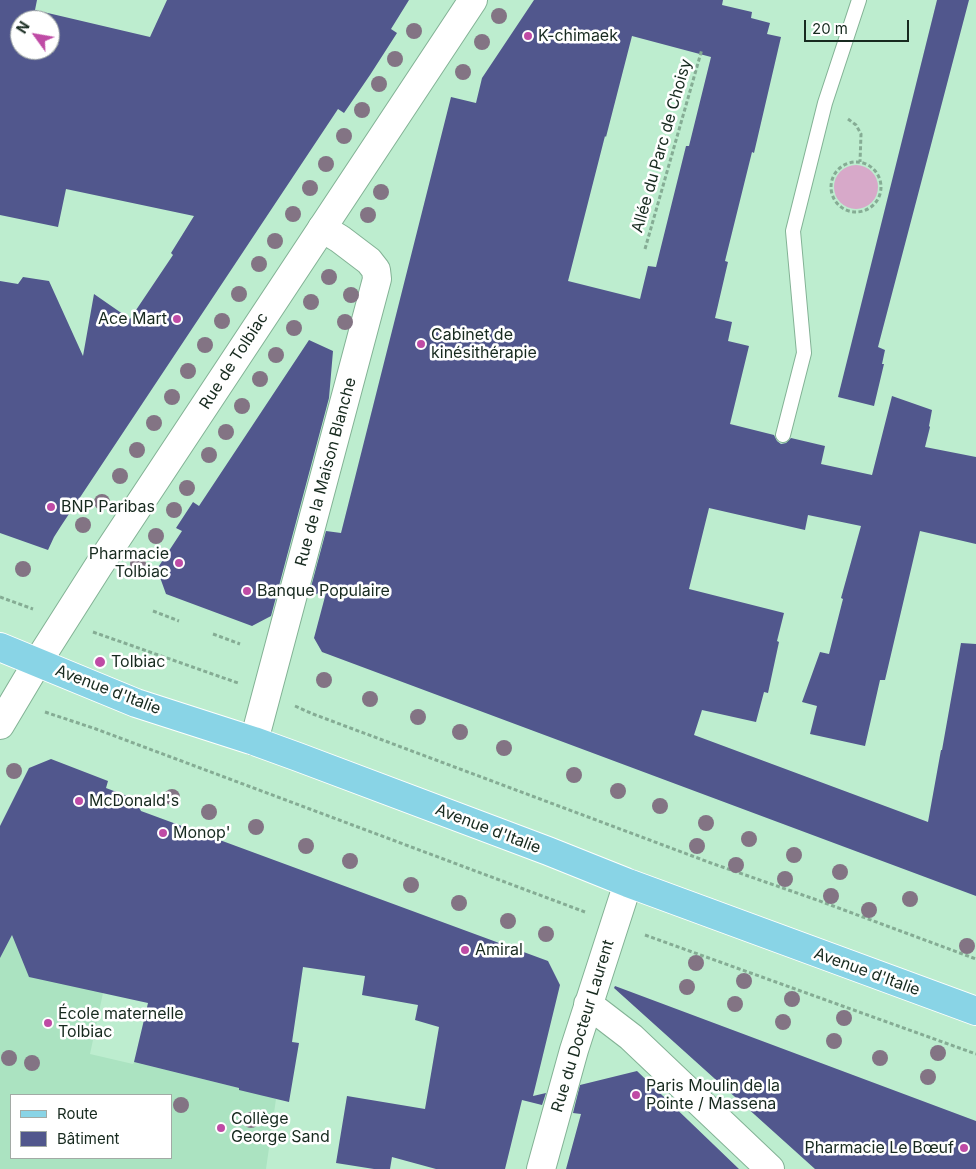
<!DOCTYPE html>
<html>
<head>
<meta charset="utf-8">
<style>
  body { margin:0 }
  #map { position:relative; width:976px; height:1169px; overflow:hidden; background:#bdedcf; font-family:Inter,sans-serif }
  canvas { display:block }
  .legend { position:absolute; left:10px; top:1094px; width:162px; height:65px; box-sizing:border-box; background:#fff; border:1px solid #a2aaa5; margin:0; padding:6px 9px; list-style:none; font-size:15px; color:#172a1f }
  .legend li { display:flex; align-items:center; gap:10px; height:25px }
  .legend b { width:25px; border:1px solid #a2aaa5 }
  .north { position:absolute; left:10px; top:10px; width:50px; height:50px; box-sizing:border-box; background:#fff; border:1px solid #a2aaa5; border-radius:50%; rotate:302deg; font-size:14px; font-weight:700; line-height:20px; text-align:center; color:#172a1f }
  .north::after { content:''; display:block; margin:auto; width:18px; height:22px; background:#bf4ba5; clip-path:polygon(50% 0,100% 100%,50% 72%,0 100%) }
  .scale { position:absolute; left:804px; top:20px; width:105px; height:22px; box-sizing:border-box; border:2px solid #172a1f; border-top:0; padding-left:6px; font-size:15px; line-height:18px; white-space:nowrap; color:#172a1f; -webkit-text-stroke:4px #fff; paint-order:stroke }
</style>
</head>
<body>
<div id="map">
<canvas width="976" height="1169"></canvas>
<ul class="legend">
<li><b style="height:6px;background:#89d4e6"></b>Route</li>
<li><b style="height:14px;background:#51578d"></b>Bâtiment</li>
</ul>
<div class="north">N</div>
<div class="scale">20 m</div>
</div>
<script>
const c = document.querySelector('canvas').getContext('2d');
c.lineJoin = 'round';
function fill(path, color) { c.fillStyle = color; c.fill(path, 'evenodd'); }
const poly = rows => new Path2D(rows.map(r => 'M' + r).join(''));
function stroke(path, color, width, dash) { c.strokeStyle = color; c.lineWidth = width; c.lineCap = dash ? 'butt' : 'round'; c.setLineDash(dash || []); c.stroke(path); }
function label(font, color, halo, rows, align = 'center') {
  c.font = font + ' Inter,sans-serif'; c.lineWidth = 5; c.setLineDash([]); c.textBaseline = 'middle'; c.strokeStyle = halo; c.fillStyle = color; for (const [text, x, y, turn = 0] of rows) {
    c.save(); c.translate(x, y); c.rotate((+turn || 0) * Math.PI / 180); c.textAlign = isNaN(turn) ? turn : align; if (halo) c.strokeText(text, 0, 0); c.fillText(text, 0, 0); c.restore();
  }
}
const built = poly([
  [0,911,103,993,90,1054,133,1064,134,1062,239,1088,276,1099,266,1169,0,1169],
  [11,1095,171,1095,171,1158,11,1158]
]);
const green = poly([
  '834 187a22 22 0 1 1 44 0a22 22 0 1 1-44 0Z'
]);
const building = poly([
  [0,0,37,0,35,10,150,37,167,0,409,0,391,29,397,33,370,75,344,113,338,109,61,526,54,537,48,550,0,533,0,281,18,284,23,277,49,281,83,356,94,294,130,319,173,255,171,253,194,216,66,189,58,227,0,215],
  [20,20,50,20,50,50,20,50],
  [534,0,723,0,722,5,752,12,751,18,770,23,767,34,781,37,754,153,752,152,725,261,728,262,715,318,732,322,728,341,749,346,730,424,774,435,777,441,781,444,786,443,791,438,825,446,821,464,872,475,892,396,932,410,929,426,930,427,925,447,976,457,976,544,920,531,885,680,880,680,865,746,810,734,817,706,802,702,820,652,829,654,843,599,841,598,861,526,808,515,805,530,709,508,689,589,784,613,777,641,779,642,768,693,764,692,756,722,702,710,694,735,928,822,941,750,942,750,961,643,976,644,976,896,322,652,314,638,327,589,308,598,326,531,341,533,451,97,476,103,482,78],
  [632,36,711,57,689,146,686,146,656,267,648,266,640,299,568,281,605,136,606,137],
  [937,0,969,0,878,347,885,350,882,364,884,364,874,406,838,397],
  [309,340,333,351,329,398,271,616,252,626,166,594,157,569,182,531,176,528,193,502,199,506],
  [51,759,108,781,106,788,135,799,141,811,548,961,560,985,533,1096,546,1093,542,1105,522,1100,505,1169,436,1169,392,1157,390,1169,374,1169,336,1163,347,1096,425,1109,439,1027,415,1020,418,1005,362,995,365,976,303,967,292,1042,299,1043,289,1102,239,1090,239,1088,134,1062,148,1003,29,977,12,935,0,958,0,826,29,768],
  [615,986,976,1121,976,1169,815,1169,614,988],
  [637,1071,739,1169,566,1169,581,1114,573,1113,580,1085]
]);
const path = poly([
  [848,119,856,125,861,134,860,162],
  '831 187a25 25 0 1 1 50 0a25 25 0 1 1-50 0Z',
  [645,249,702,49],
  [0,597,33,609],
  [153,611,179,621],
  [93,632,238,683],
  [213,634,240,644],
  [295,706,313,714,711,863,817,900,976,959],
  [45,712,96,729,585,912],
  [645,935,976,1054]
]);
const service = poly([
  [783,435,804,353,793,231,825,103,859,0]
]);
const minor = poly([
  [254,741,377,279,376,270,369,261,340,239,322,228],
  [588,1004,631,1037,770,1169],
  [541,1169,574,1050,628,883]
]);
const secondary = poly([
  [0,725,37,663,98,567,473,0]
]);
const primary = poly([
  [0,647,136,703,254,741,298,757,548,851,628,883,976,1011]
]);
const trees = [
  [499,16],
  [414,31],
  [482,42],
  [395,59],
  [463,72],
  [379,84],
  [362,110],
  [344,136],
  [326,164],
  [310,188],
  [381,192],
  [293,214],
  [368,215],
  [275,241],
  [259,264],
  [329,277],
  [239,294],
  [351,295],
  [311,302],
  [222,321],
  [345,322],
  [294,328],
  [205,345],
  [276,355],
  [188,371],
  [260,379],
  [172,397],
  [242,406],
  [154,423],
  [226,432],
  [137,450],
  [209,455],
  [120,476],
  [187,488],
  [102,502],
  [174,510],
  [83,525],
  [156,536],
  [138,564],
  [23,569],
  [324,680],
  [370,699],
  [418,717],
  [460,732],
  [504,748],
  [14,771],
  [574,775],
  [618,791],
  [172,797],
  [660,806],
  [209,812],
  [706,823],
  [256,827],
  [749,839],
  [306,846],
  [697,846],
  [794,855],
  [350,861],
  [736,865],
  [840,872],
  [785,879],
  [411,885],
  [831,896],
  [910,899],
  [459,903],
  [869,910],
  [508,921],
  [546,934],
  [967,946],
  [696,963],
  [744,981],
  [687,987],
  [792,999],
  [735,1004],
  [844,1018],
  [783,1022],
  [834,1041],
  [938,1053],
  [9,1058],
  [880,1058],
  [32,1063],
  [928,1077],
  [181,1105],
  [251,1120]
];
const markers = [
  [528,36,5,"#bf4ba5"],
  [177,319,5,"#bf4ba5"],
  [421,344,5,"#bf4ba5"],
  [51,507,5,"#bf4ba5"],
  [179,563,5,"#bf4ba5"],
  [247,591,5,"#bf4ba5"],
  [100,662,6,"#bf4ba5"],
  [79,801,5,"#bf4ba5"],
  [163,833,5,"#bf4ba5"],
  [465,950,5,"#bf4ba5"],
  [48,1023,5,"#bf4ba5"],
  [636,1095,5,"#bf4ba5"],
  [221,1128,5,"#bf4ba5"],
  [964,1148,5,"#bf4ba5"]
];
const poiNames = [
  ["K-chimaek",538,36],
  ["Ace Mart",167,319,"right"],
  ["Cabinet de",431,335],
  ["kinésithérapie",431,353],
  ["BNP Paribas",61,507],
  ["Pharmacie",169,554,"right"],
  ["Tolbiac",169,572,"right"],
  ["Banque Populaire",257,591],
  ["Tolbiac",111,662],
  ["McDonald's",89,801],
  ["Monop'",173,833],
  ["Amiral",475,950],
  ["École maternelle",58,1014],
  ["Tolbiac",58,1032],
  ["Paris Moulin de la",646,1086],
  ["Pointe / Massena",646,1104],
  ["Collège",231,1119],
  ["George Sand",231,1137],
  ["Pharmacie Le Bœuf",954,1148,"right"]
];
const streetNames = [
  ["Allée du Parc de Choisy",662,146,-74],
  ["Rue de Tolbiac",234,361,-57],
  ["Rue de la Maison Blanche",326,472,-75],
  ["Avenue d'Italie",108,690,21],
  ["Avenue d'Italie",488,829,21],
  ["Avenue d'Italie",867,972,20],
  ["Rue du Docteur Laurent",583,1026,-73]
];
fill(built, '#abe3c1');
fill(green, '#d7a9c9');
fill(building, '#51578d');
stroke(service, '#83b295', 16);
stroke(minor, '#83b295', 30);
stroke(secondary, '#83b295', 30);
stroke(primary, '#fff', 30);
stroke(path, '#85ac94', 3, [4, 2.5]);
stroke(service, '#fff', 14);
stroke(minor, '#fff', 28);
stroke(secondary, '#fff', 28);
stroke(primary, '#89d4e6', 28);
c.fillStyle = '#837484';
for (const [x, y] of trees) { c.beginPath(); c.arc(x, y, 8, 0, 2 * Math.PI); c.fill(); }
for (const [x, y, r, color] of markers) { const dot = new Path2D(); dot.arc(x, y, r, 0, 2 * Math.PI); c.fillStyle = color; c.fill(dot); stroke(dot, '#fff', 2); }
label('16px', '#172a1f', '#fff', poiNames, 'left');
label('16px', '#172a1f', '#fff', streetNames);
</script>
</body>
</html>
